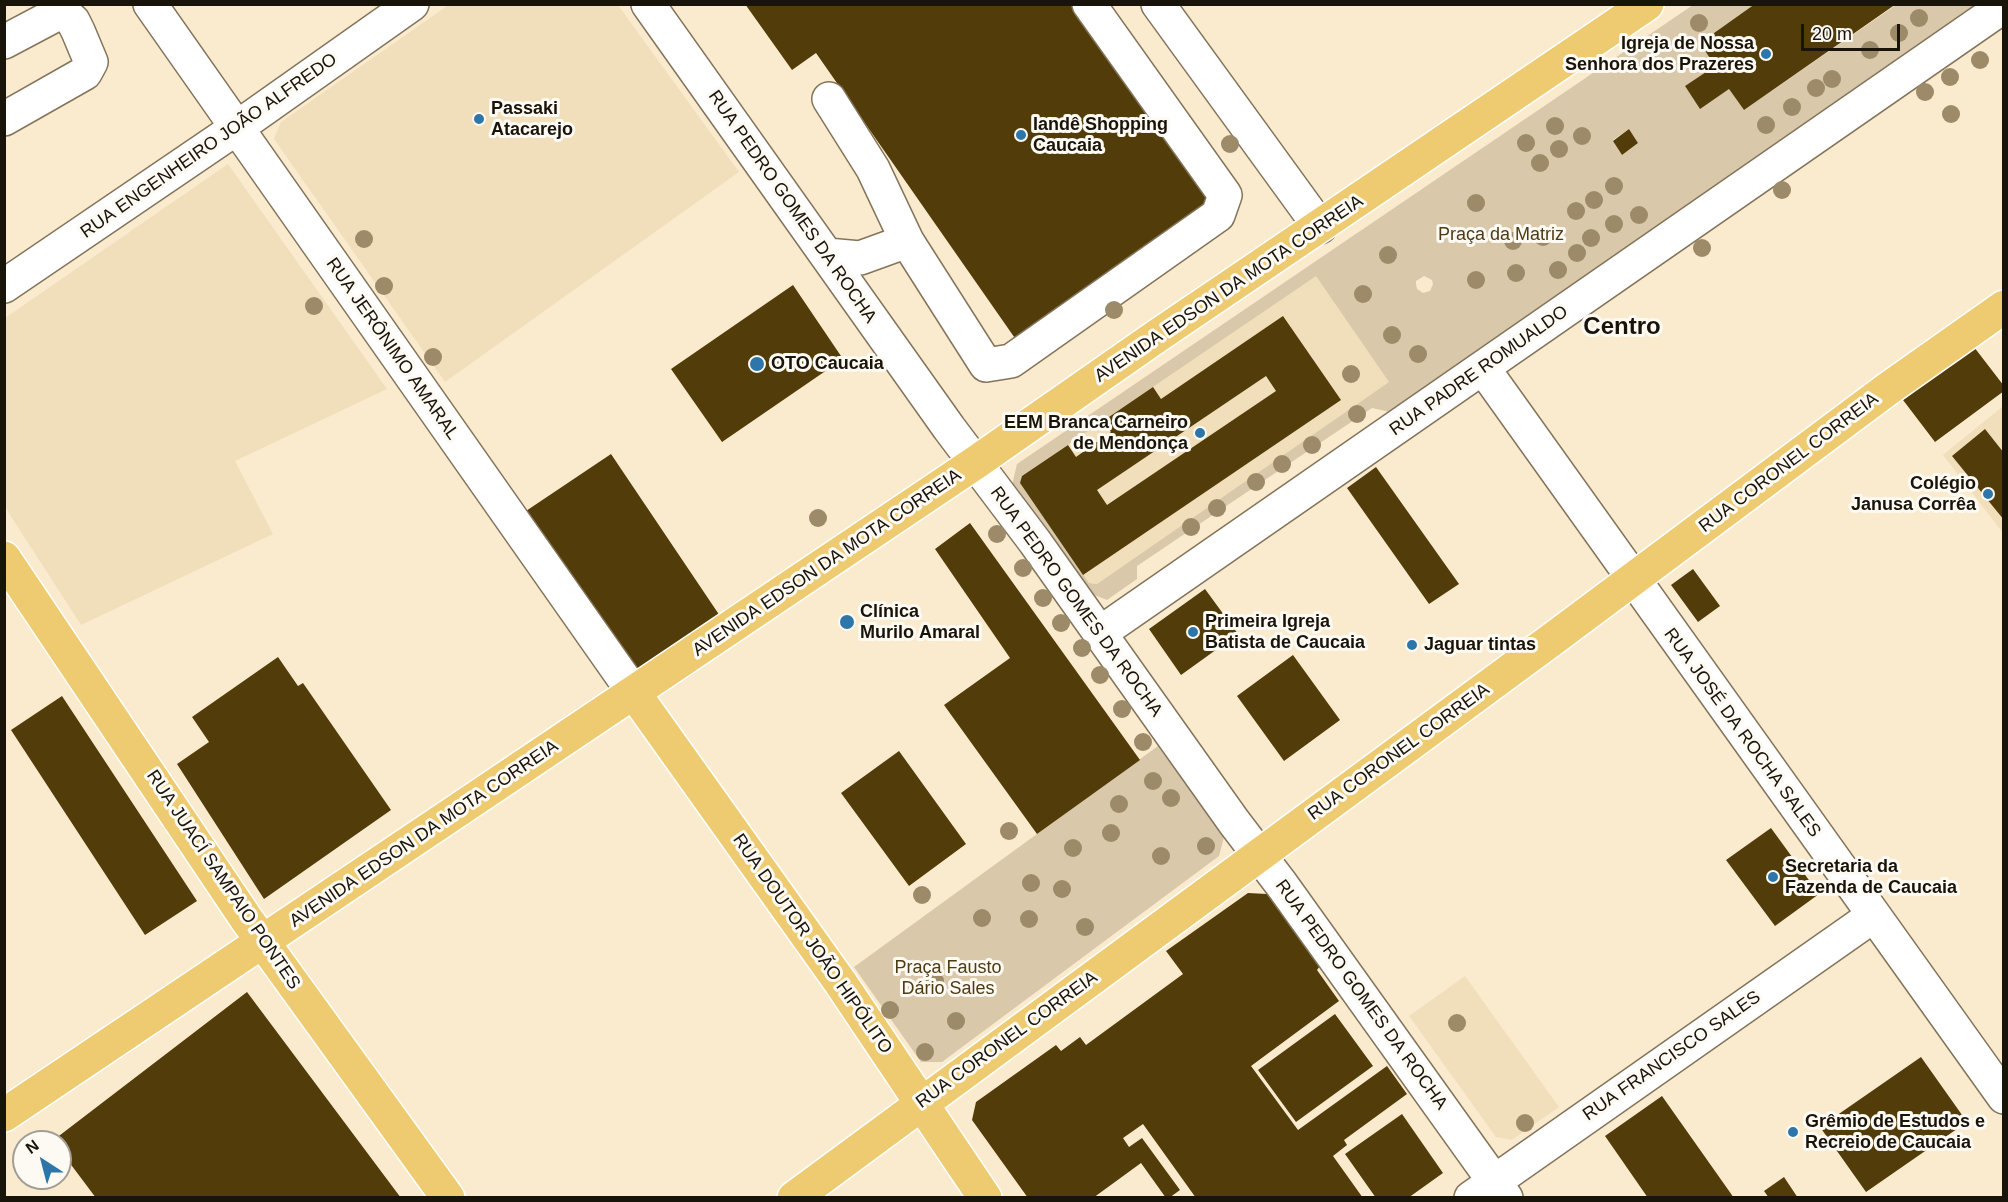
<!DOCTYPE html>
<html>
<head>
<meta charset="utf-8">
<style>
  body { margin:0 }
  #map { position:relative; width:2008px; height:1202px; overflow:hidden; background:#fbebce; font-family:Arial,sans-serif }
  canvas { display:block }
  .frame { position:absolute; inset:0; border:6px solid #19140a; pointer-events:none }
  .north { position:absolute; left:12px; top:1130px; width:60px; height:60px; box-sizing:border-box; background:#fdfaf4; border:2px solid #a29e96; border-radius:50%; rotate:324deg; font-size:16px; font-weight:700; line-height:24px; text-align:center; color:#19140a }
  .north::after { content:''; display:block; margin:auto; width:21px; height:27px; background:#2c76aa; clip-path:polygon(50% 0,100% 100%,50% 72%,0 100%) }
  .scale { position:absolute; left:1801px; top:24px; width:99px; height:27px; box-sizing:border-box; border:3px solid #19140a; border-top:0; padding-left:8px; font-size:18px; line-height:21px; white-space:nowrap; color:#19140a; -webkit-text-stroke:4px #fdfaf4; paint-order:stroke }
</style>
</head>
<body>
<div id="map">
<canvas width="2008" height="1202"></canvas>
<div class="frame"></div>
<div class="north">N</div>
<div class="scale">20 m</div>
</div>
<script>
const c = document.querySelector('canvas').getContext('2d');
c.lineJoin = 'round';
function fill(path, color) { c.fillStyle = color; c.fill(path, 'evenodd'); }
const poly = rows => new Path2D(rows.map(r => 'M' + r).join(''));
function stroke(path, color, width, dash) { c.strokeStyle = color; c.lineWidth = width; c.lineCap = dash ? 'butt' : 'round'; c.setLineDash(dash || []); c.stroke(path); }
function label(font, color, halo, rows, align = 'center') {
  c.font = font + ' Arial,sans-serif'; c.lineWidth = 6; c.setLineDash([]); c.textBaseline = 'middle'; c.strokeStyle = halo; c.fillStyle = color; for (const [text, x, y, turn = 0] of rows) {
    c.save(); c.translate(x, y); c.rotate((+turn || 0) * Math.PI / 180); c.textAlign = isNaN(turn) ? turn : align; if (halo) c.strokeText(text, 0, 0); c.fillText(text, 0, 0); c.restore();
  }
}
const built = poly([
  [450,4,618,5,739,172,445,382,274,139,281,122],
  [228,164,387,389,235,461,273,534,81,625,5,507,5,318],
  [1316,275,1389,382,1097,584,1089,583,1020,483,1022,476],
  [2003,406,2003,533,1943,455],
  [1465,976,1559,1107,1512,1140,1496,1137,1409,1016]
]);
const green = poly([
  [1693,5,1755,5,1700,43,1715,66,1685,86,1700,108,1729,89,1744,110,1896,5,1977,5,1390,412,1372,408,1137,566,1137,579,1107,600,1084,591,1012,485,1017,464],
  [1629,129,1638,143,1622,155,1613,140],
  [1316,276,1389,382,1097,584,1089,583,1020,483,1022,476],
  [1424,276,1432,280,1433,284,1430,291,1423,293,1417,289,1416,284,1416,281],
  [1158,746,1224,837,1219,856,942,1062,921,1062,854,967]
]);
const building = poly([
  [745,4,1080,4,1214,201,1019,344,816,53,792,70],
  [1755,4,1896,4,1744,110,1729,89,1700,109,1685,86,1715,66,1700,43],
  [1629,129,1638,143,1622,155,1613,141],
  [793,285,843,359,722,442,671,369],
  [1283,316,1341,400,1083,575,1020,483,1022,476,1068,445,1076,457,1111,432,1103,421,1153,387,1161,399],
  [1266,376,1276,391,1107,505,1097,490],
  [1974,347,2004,386,2004,391,1935,442,1903,400],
  [1985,429,2004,453,2004,520,1952,456],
  [611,454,720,616,635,673,526,511],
  [1376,467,1459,584,1429,604,1347,488],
  [970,523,1140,760,1037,834,944,705,1010,658,935,549],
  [1693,569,1720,606,1698,622,1671,585],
  [1205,589,1238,634,1181,675,1149,629],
  [1293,655,1340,720,1284,761,1237,696],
  [278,657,298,686,303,683,391,810,264,899,177,764,209,742,192,717],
  [62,696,197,901,145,935,11,730],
  [899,751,966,844,909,886,841,793],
  [1771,828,1819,894,1775,926,1726,860],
  [1248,893,1267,894,1320,966,1317,970,1339,1001,1251,1066,1298,1130,1387,1066,1407,1094,1344,1140,1347,1145,1333,1156,1363,1198,1196,1198,1143,1124,1123,1138,1129,1147,1142,1138,1180,1190,1169,1198,1166,1198,1141,1163,1093,1198,1028,1198,972,1120,976,1102,1056,1045,1061,1051,1080,1037,1086,1045,1183,974,1166,951],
  [247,992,401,1198,96,1198,60,1150,60,1142,51,1142],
  [1335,1014,1373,1066,1296,1122,1258,1070],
  [1921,1057,1967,1122,1866,1192,1820,1127],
  [1662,1096,1734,1198,1648,1198,1605,1136],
  [1402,1114,1443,1173,1408,1198,1376,1198,1345,1154],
  [1784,1177,1798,1198,1769,1198,1764,1191]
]);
const minor = poly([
  [150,4,634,693],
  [648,4,949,428,1035,542,1234,822,1282,885,1506,1198],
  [1158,4,1320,227],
  [4,42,55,15,66,15,73,21,78,31,91,62,85,73,4,119],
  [829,99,873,169,907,241],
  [827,255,860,258,907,241,986,365,1011,361,1218,215,1225,195,1089,4],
  [4,286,238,127,412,4],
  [1483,368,2004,1097],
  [1100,633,2004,6],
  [1471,1198,1873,916]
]);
const major = poly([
  [4,558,247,920,448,1198],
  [634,693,840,982,985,1198],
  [4,1115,975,463,1157,336,1647,4],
  [794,1198,1554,638,1889,388,2004,307]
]);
const trees = [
  [1919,18],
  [1699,23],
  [1899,33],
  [1870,50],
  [1980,60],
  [1950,77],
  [1832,79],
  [1816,88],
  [1925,92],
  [1792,107],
  [1951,114],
  [1766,125],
  [1555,126],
  [1582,136],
  [1526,143],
  [1230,144],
  [1559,149],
  [1540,163],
  [1614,186],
  [1782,190],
  [1594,200],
  [1476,203],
  [1576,211],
  [1639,215],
  [1614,224],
  [1543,237],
  [1591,238],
  [364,239],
  [1513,241],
  [1702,248],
  [1577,253],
  [1388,255],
  [1558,270],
  [1516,273],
  [1476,280],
  [384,286],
  [1363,294],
  [314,306],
  [1114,310],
  [1392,335],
  [1418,354],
  [433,357],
  [1351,374],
  [1357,414],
  [1312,445],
  [1282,464],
  [1256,482],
  [1217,508],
  [818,518],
  [1191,527],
  [997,534],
  [1023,568],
  [1043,598],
  [1061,623],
  [1082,648],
  [1100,675],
  [1122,709],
  [1143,742],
  [1153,781],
  [1171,798],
  [1119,804],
  [1009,831],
  [1111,833],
  [1206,846],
  [1073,848],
  [1161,856],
  [1031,883],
  [1062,889],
  [922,895],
  [982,918],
  [1029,919],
  [1085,927],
  [935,981],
  [890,1010],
  [956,1021],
  [1457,1023],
  [925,1052],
  [1525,1123]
];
const markers = [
  [1766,54,6,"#2c76aa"],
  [479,119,6,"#2c76aa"],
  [1021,135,6,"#2c76aa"],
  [757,364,8,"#2c76aa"],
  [1200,433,6,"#2c76aa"],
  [1988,494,6,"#2c76aa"],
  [847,622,8,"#2c76aa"],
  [1193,632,6,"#2c76aa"],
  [1412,645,6,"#2c76aa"],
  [1773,877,6,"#2c76aa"],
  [1793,1132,6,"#2c76aa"]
];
const poiNames = [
  ["Igreja de Nossa",1754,44,"right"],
  ["Senhora dos Prazeres",1754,65,"right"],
  ["Passaki",491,109],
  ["Atacarejo",491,130],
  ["Iandê Shopping",1033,125],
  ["Caucaia",1033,146],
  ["OTO Caucaia",771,364],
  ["EEM Branca Carneiro",1188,423,"right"],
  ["de Mendonça",1188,444,"right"],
  ["Colégio",1976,484,"right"],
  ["Janusa Corrêa",1976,505,"right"],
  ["Clínica",860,612],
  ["Murilo Amaral",860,633],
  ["Primeira Igreja",1205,622],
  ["Batista de Caucaia",1205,643],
  ["Jaguar tintas",1424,645],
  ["Secretaria da",1785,867],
  ["Fazenda de Caucaia",1785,888],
  ["Grêmio de Estudos e",1805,1122],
  ["Recreio de Caucaia",1805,1143]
];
const streetNames = [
  ["RUA ENGENHEIRO JOÃO ALFREDO",209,146,-35],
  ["RUA PEDRO GOMES DA ROCHA",792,207,55],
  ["AVENIDA EDSON DA MOTA CORREIA",1229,289,-34],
  ["RUA JERÔNIMO AMARAL",392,349,55],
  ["RUA PADRE ROMUALDO",1479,371,-35],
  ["RUA CORONEL CORREIA",1789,463,-37],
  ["AVENIDA EDSON DA MOTA CORREIA",827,563,-34],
  ["RUA PEDRO GOMES DA ROCHA",1076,602,54],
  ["RUA JOSÉ DA ROCHA SALES",1742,733,54],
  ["RUA CORONEL CORREIA",1399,752,-36],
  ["AVENIDA EDSON DA MOTA CORREIA",424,834,-34],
  ["RUA JUACÍ SAMPAIO PONTES",223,880,56],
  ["RUA DOUTOR JOÃO HIPÓLITO",812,944,55],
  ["RUA PEDRO GOMES DA ROCHA",1361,995,54],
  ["RUA CORONEL CORREIA",1007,1040,-36],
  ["RUA FRANCISCO SALES",1672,1056,-35]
];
const parkNames = [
  ["Praça da Matriz",1501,235],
  ["Praça Fausto",948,968],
  ["Dário Sales",948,989]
];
const districtNames = [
  ["Centro",1622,327]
];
fill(built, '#f1deba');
fill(green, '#d9c8aa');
fill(building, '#523c09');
stroke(minor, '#83745b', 36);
stroke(major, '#fff', 36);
stroke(minor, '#fff', 33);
stroke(major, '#eeca71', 33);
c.fillStyle = '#9c8a68';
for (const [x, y] of trees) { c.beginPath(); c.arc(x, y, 9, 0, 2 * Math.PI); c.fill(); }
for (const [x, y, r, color] of markers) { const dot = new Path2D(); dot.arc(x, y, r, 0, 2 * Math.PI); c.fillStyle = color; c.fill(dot); stroke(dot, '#fdfaf4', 2); }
label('bold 18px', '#19140a', '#fdfaf4', poiNames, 'left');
label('18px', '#19140a', '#fdfaf4', streetNames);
label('18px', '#4e3b14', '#fdfaf4', parkNames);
label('bold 24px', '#19140a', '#fdfaf4', districtNames);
</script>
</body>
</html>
